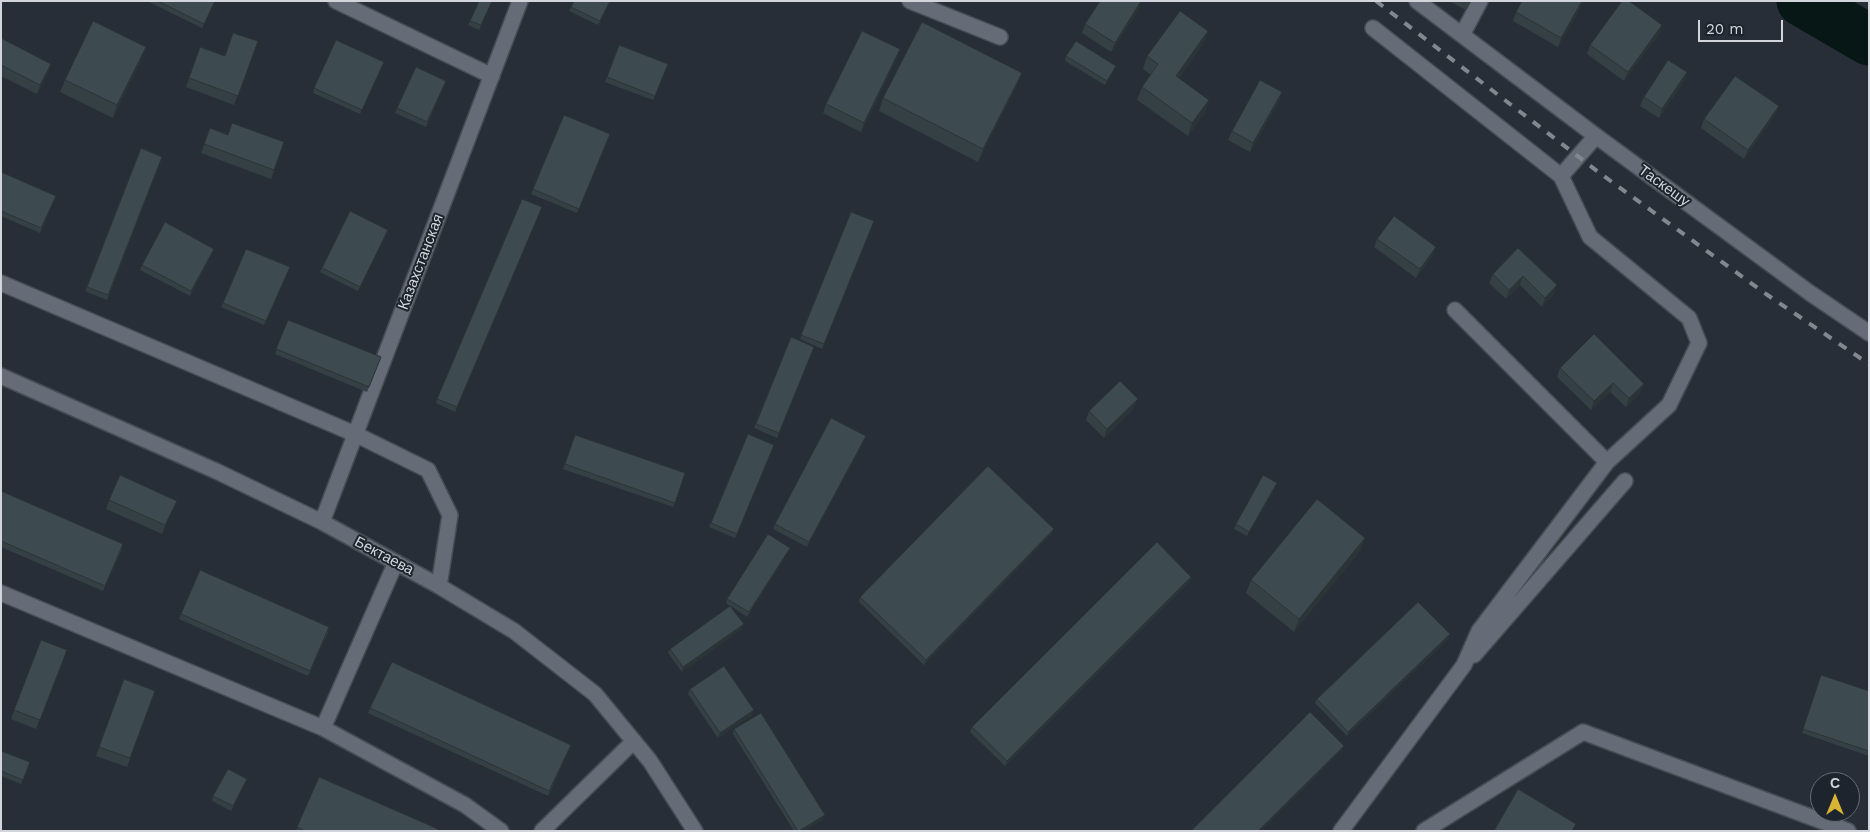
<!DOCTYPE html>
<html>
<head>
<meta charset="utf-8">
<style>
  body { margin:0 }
  #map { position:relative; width:1870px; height:832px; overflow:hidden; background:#282e37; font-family:"Work Sans",sans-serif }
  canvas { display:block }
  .frame { position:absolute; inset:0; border:2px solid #d2d6dc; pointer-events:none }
  .north { position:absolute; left:1810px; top:772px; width:50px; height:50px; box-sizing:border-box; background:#1e242d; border:1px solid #666b73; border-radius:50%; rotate:0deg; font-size:14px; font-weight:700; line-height:20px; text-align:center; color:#d2d6dc }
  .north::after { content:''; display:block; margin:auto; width:18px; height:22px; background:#d8b434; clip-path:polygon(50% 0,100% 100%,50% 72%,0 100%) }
  .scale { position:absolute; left:1698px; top:20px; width:85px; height:22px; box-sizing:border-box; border:2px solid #d2d6dc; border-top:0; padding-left:6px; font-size:15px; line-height:18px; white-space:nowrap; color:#d2d6dc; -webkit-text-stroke:4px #1e242d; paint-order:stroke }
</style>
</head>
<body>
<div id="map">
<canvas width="1870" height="832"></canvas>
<div class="frame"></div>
<div class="north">С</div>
<div class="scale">20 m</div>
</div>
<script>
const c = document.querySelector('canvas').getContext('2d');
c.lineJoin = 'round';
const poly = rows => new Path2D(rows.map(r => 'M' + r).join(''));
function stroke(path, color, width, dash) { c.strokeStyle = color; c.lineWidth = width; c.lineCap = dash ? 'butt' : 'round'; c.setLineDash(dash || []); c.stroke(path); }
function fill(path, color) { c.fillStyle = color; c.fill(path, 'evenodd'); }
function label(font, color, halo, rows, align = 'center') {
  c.font = font + ' "Work Sans",sans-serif'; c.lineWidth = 4; c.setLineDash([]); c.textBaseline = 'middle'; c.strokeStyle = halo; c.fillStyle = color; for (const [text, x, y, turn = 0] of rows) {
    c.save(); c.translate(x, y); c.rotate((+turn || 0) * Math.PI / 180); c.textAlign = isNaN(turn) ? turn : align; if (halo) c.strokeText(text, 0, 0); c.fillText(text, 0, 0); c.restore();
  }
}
const river = poly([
  [1802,1,1869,40]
]);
const minor = poly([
  [336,1,492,76],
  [910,1,1000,37],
  [1417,1,1596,136,1810,293,1869,333],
  [1462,35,1480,1],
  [1561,176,1596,136],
  [1,283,355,434,428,470,450,515,439,586],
  [1455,310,1607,462],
  [1,376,216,471,322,522,439,586,514,631,595,694,650,761,695,831],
  [322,522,520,1],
  [1,593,323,728,396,562],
  [1474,655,1625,481],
  [323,728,465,805,501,831],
  [542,831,634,741],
  [1341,831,1464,665,1479,631,1607,462,1669,405,1699,343,1689,318,1590,237,1561,176,1373,28],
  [1424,831,1583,732,1848,831]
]);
const rail = poly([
  [1376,1,1601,174,1766,294,1869,364]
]);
const wall = poly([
  [147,1,215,1,202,28],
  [479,1,492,1,479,30,468,25],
  [610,1,598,25,569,11,571,7],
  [1449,1,1471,1,1466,10],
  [1522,1,1584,1,1558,47,1513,21,1516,12],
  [1139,9,1111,52,1082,33,1085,24],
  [1662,25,1659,34,1624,81,1587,54,1590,45],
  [1208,31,1203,44,1179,78,1205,113,1188,136,1137,100,1142,87,1151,75,1143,69,1147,56],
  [1,38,51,64,48,73,37,94,1,76],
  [258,41,234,105,186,87,200,47,225,56],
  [1066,56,1116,66,1114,70,1105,85,1065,61],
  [897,58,861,132,823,113,826,104],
  [141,60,113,118,60,92,65,80],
  [668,64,653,100,605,82,607,77],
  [382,66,360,114,313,93,314,88],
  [1687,72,1684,81,1659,118,1640,106,1644,97],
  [1022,73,1017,85,978,162,879,111,883,98],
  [444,85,426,127,395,113,397,108],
  [1282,92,1279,101,1250,152,1228,140,1232,131],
  [1779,106,1775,115,1744,159,1701,128,1704,119],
  [564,115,610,134,577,213,531,194],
  [210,128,228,135,284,142,271,179,201,153],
  [141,148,162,157,107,300,85,291],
  [1,172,56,196,40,233,1,216],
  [542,207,455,412,436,403,437,399],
  [851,212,874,221,822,349,800,339],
  [386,234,358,291,320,272,322,268],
  [1377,239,1433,255,1416,278,1374,247],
  [1518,248,1554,294,1542,307,1520,285,1506,299,1489,283,1493,274],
  [212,253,190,296,140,270,142,265],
  [288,271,264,325,221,307,223,303],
  [288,320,381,357,367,392,275,354],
  [1594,334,1640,393,1626,407,1610,392,1591,410,1557,377,1560,368],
  [791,337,814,347,777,438,754,428],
  [1134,408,1104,438,1086,420,1089,411],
  [748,434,774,445,735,538,709,527],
  [575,435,685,473,673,507,563,469],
  [864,441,807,547,773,529,775,524],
  [1275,488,1247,536,1234,529,1236,524],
  [1,491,122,549,103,591,1,547],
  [109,500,173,509,162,534,106,509],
  [1052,533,924,665,859,602,860,597],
  [1365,538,1360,551,1294,632,1246,593,1251,580],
  [790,548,788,552,747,617,731,606,742,629,682,672,668,653,670,649,730,606,726,603,727,599],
  [1191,577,1190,581,1005,766,970,732,972,727],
  [181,614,328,632,308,676,179,619],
  [1450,634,1448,639,1347,736,1315,703,1317,699],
  [41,640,67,650,36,729,11,719],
  [1821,675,1869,691,1869,756,1802,733],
  [124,679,155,691,127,767,96,756],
  [690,689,752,715,718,738,688,694],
  [370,708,571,745,548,796,368,713],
  [734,729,823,819,805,831,794,831,733,734],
  [1,751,30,762,21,784,1,776],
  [319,777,438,831,296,831],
  [247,779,231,811,212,801,213,796]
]);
const shadedWall = poly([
  [1141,1,1139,9,1111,52,1115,43],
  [1582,1,1584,1,1558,47,1561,38],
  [1662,25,1659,34,1624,81,1628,72],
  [1208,31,1203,44,1171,89,1176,76],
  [146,47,141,60,113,118,117,105],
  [900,49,897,58,861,132,864,123],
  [51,64,48,73,37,94,40,85],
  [1687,72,1684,81,1659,118,1662,109],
  [1022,73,1017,85,978,162,983,149],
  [1282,92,1279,101,1250,152,1253,143],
  [1209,100,1205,113,1188,136,1192,123],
  [1779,106,1775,115,1744,159,1748,150],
  [1436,247,1433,255,1416,278,1420,269],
  [214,249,212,253,190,296,191,291],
  [1523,276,1520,285,1506,299,1509,290],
  [1557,285,1554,294,1542,307,1545,298],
  [1613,383,1610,392,1591,410,1594,401],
  [1644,384,1640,393,1626,407,1629,398],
  [1138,399,1134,408,1104,438,1107,429],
  [866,436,864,441,807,547,809,542],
  [1277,483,1275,488,1247,536,1249,532],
  [177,501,173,509,162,534,165,525],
  [1054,529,1052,533,924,665,926,660],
  [1365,538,1360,551,1294,632,1299,619],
  [790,548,788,552,747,617,749,612],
  [1191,577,1190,581,1005,766,1007,761],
  [744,624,742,629,682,672,683,667],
  [1450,634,1448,639,1347,736,1348,732],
  [754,710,752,715,718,738,720,733],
  [1344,746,1342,750,1261,831,1258,831],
  [825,815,823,819,805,831,799,831]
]);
const building = poly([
  [158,1,215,1,204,24,158,1],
  [479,1,492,1,481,25,470,21,479,1],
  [574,1,610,1,600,21,571,7,574,1],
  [1100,1,1141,1,1115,43,1085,24,1100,1],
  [1522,1,1582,1,1561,38,1516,12,1522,1],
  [1622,1,1629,1,1662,25,1628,72,1590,45,1622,1],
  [1180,11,1208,31,1176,76,1209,100,1192,123,1142,87,1158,64,1147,56,1180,11],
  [93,21,146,47,117,105,65,80,93,21],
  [922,22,1022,73,983,149,883,98,922,22],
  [862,31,900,49,864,123,826,104,862,31],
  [233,33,258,41,238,96,189,78,200,47,225,56,233,33],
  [1,38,51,64,40,85,1,65,1,38],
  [336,40,384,62,362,110,314,88,336,40],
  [1076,41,1116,66,1107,81,1066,56,1076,41],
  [619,45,668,64,655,96,607,77,619,45],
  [1668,60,1687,72,1662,109,1644,97,1668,60],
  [416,67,446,81,427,122,397,108,416,67],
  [1735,76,1779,106,1748,150,1704,119,1735,76],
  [1260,80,1282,92,1253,143,1232,131,1260,80],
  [564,115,610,134,579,209,533,189,564,115],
  [232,123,284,142,274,170,204,144,210,128,228,135,232,123],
  [141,148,162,157,108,295,87,287,141,148],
  [1,172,56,196,41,228,1,211,1,172],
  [522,199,542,207,457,407,437,399,522,199],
  [350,211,388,230,360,287,322,268,350,211],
  [851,212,874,221,824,344,801,335,851,212],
  [1394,216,1436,247,1420,269,1377,239,1394,216],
  [165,222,214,249,191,291,142,265,165,222],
  [1518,248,1557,285,1545,298,1523,276,1509,290,1493,274,1518,248],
  [246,249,290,267,266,321,223,303,246,249],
  [288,320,381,357,369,387,276,349,288,320],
  [1594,334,1644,384,1629,398,1613,383,1594,401,1560,368,1594,334],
  [791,337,814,347,779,433,756,424,791,337],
  [1120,381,1138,399,1107,429,1089,411,1120,381],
  [831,418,866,436,809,542,775,524,831,418],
  [748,434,774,445,737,534,711,523,748,434],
  [575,435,685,473,675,503,565,464,575,435],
  [988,466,1054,529,926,660,860,597,988,466],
  [120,475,177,501,165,525,109,500,120,475],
  [1263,475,1277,483,1249,532,1236,524,1263,475],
  [1,491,123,544,105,586,1,541,1,491],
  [1317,499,1365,538,1299,619,1251,580,1317,499],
  [768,534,790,548,749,612,727,599,768,534],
  [1157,542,1191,577,1007,761,972,727,1157,542],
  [200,570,329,627,310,671,181,614,200,570],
  [1418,602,1450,634,1348,732,1317,699,1418,602],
  [730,606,744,624,683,667,670,649,730,606],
  [41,640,67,650,40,720,14,710,41,640],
  [392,662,571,745,549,791,370,708,392,662],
  [724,666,754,710,720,733,690,689,724,666],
  [1821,675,1869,691,1869,751,1803,729,1821,675],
  [124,679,155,691,130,758,99,747,124,679],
  [1310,712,1344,746,1258,831,1191,831,1310,712],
  [761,713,825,815,799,831,798,831,734,729,761,713],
  [1,751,30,762,23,780,1,771,1,751],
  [228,769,247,779,233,806,213,796,228,769],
  [319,777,438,829,437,831,305,831,297,827,319,777],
  [1518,789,1576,824,1572,831,1494,831,1518,789]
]);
const streetNames = [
  ["Таскешу",1664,186,36],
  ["Казахстанская",421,262,-69],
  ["Бектаева",384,556,28]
];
stroke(river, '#061716', 51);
stroke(minor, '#464c53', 18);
stroke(minor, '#656c77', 15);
stroke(rail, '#838890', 4, [9, 9]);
fill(wall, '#344044');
fill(shadedWall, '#2b3437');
fill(building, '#3d4a4f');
stroke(building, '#2b3437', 1);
label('15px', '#d2d6dc', '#1e242d', streetNames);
</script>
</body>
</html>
